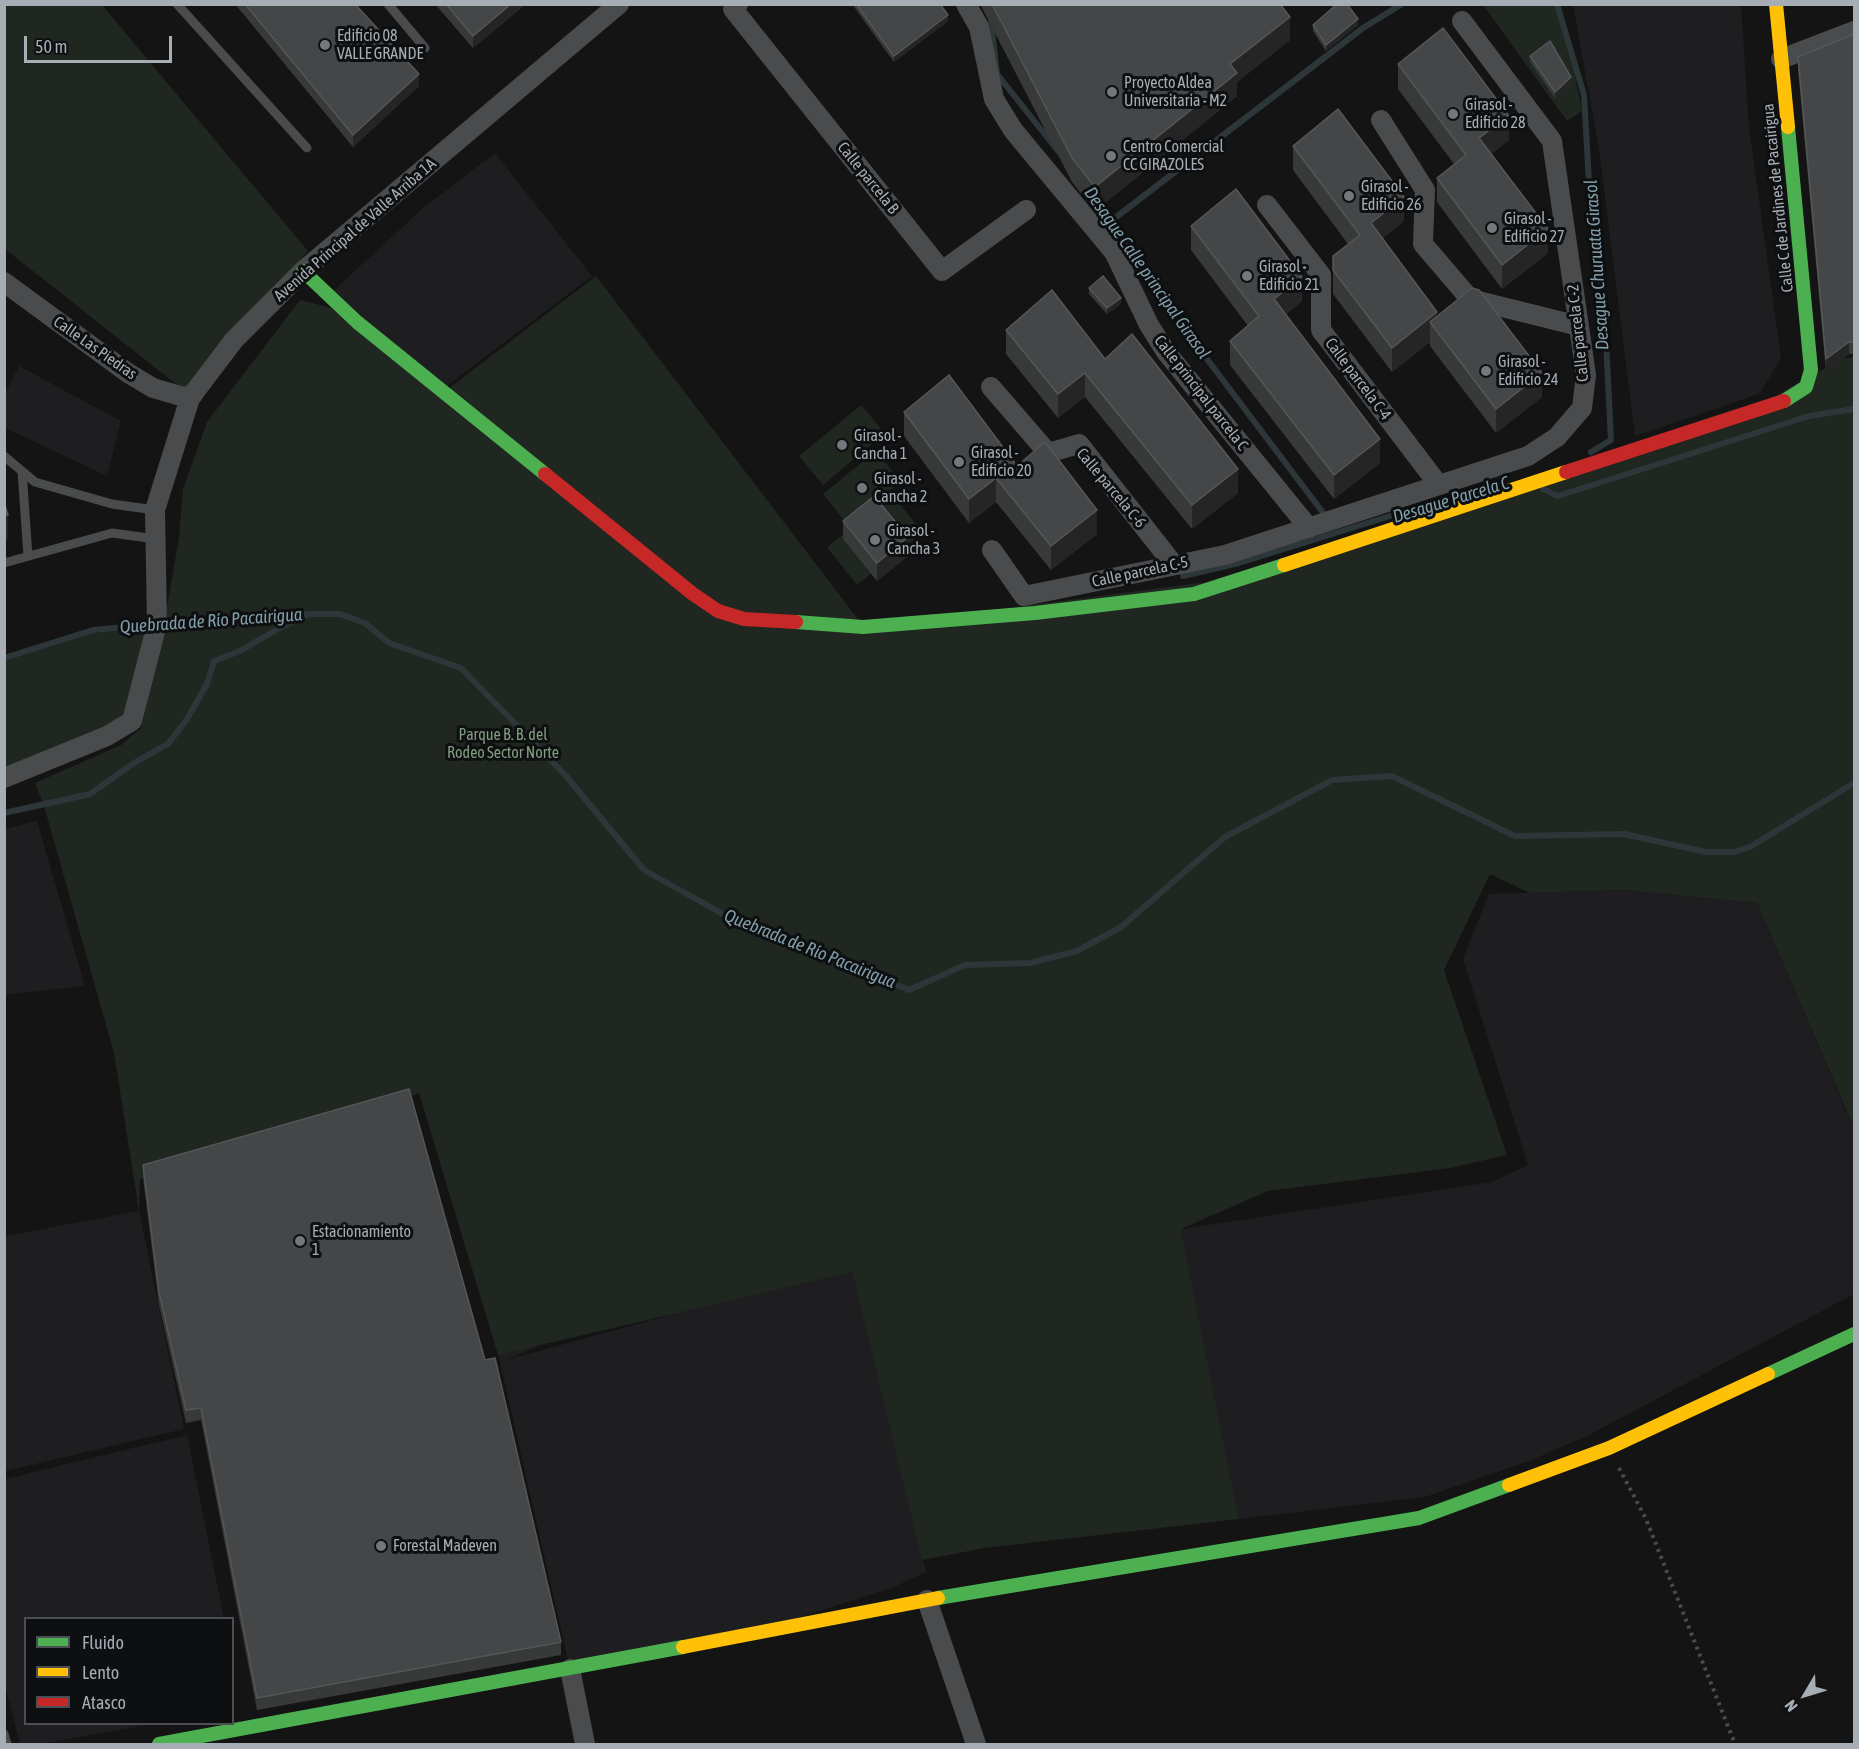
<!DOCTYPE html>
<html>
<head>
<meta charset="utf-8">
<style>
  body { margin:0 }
  #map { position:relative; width:1859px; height:1749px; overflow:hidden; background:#141414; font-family:"Asap Condensed",sans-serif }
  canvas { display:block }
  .frame { position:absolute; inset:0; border:6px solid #a7adb4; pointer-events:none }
  .legend { position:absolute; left:24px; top:1617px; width:210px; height:108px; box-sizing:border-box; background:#0e0f10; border:2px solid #4b4e52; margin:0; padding:8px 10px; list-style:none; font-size:18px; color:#a7adb4 }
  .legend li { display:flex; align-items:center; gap:12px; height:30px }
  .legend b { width:30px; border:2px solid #4b4e52 }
  .north { position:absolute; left:1775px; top:1665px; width:60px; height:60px; -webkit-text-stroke:4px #0e0f10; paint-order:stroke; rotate:232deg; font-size:16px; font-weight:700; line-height:24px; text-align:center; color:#a7adb4 }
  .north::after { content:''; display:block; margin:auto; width:21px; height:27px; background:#a7adb4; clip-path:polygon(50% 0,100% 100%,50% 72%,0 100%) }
  .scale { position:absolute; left:24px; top:36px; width:148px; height:27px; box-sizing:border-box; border:3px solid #a7adb4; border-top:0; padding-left:8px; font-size:18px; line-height:21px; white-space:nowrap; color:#a7adb4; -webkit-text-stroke:4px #0e0f10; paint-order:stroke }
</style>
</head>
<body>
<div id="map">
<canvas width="1859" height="1749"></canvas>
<div class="frame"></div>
<ul class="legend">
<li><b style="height:8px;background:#4caf50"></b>Fluido</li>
<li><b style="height:8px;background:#ffc107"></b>Lento</li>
<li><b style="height:8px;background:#c62828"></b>Atasco</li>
</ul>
<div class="north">N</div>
<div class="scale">50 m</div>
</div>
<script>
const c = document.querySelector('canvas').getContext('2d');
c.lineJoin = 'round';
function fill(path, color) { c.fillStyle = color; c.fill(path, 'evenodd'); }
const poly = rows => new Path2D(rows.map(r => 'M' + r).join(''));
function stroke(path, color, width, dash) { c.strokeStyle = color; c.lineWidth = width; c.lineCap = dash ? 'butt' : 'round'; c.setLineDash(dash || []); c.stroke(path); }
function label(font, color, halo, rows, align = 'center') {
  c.font = font + ' "Asap Condensed",sans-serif'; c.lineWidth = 6; c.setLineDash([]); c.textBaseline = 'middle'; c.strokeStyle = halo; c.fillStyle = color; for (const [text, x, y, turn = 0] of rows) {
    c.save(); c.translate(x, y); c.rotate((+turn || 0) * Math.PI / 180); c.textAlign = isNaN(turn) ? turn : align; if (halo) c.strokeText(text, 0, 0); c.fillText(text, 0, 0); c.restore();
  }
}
const built = poly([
  [1573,5,1741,5,1749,127,1781,359,1759,394,1635,436,1599,149],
  [495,153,592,276,444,388,331,293,422,209],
  [19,366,121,421,107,476,5,428,5,394],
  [37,821,85,986,5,995,5,829],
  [1623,890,1757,903,1854,1130,1854,1294,1589,1435,1529,1461,1425,1497,1239,1519,1181,1229,1492,1182,1528,1165,1463,959,1489,894],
  [464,1158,852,1272,926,1572,894,1587,782,1623,570,1669,500,1362],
  [675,1313,674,1314,506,1360,547,1342],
  [139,1211,184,1429,5,1471,5,1236],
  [187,1435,224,1618,26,1618,26,1724,153,1724,40,1744,20,1744,5,1686,5,1479]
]);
const green = poly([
  [4,5,102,5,308,251,186,392,5,249],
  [1483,5,1561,5,1582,111,1567,121],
  [596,276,864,627,1206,582,1737,417,1844,358,1854,357,1854,1128,1757,903,1623,890,1530,893,1490,874,1444,970,1507,1155,1450,1168,1268,1191,1181,1229,1239,1519,985,1548,922,1560,852,1272,498,1355,419,1093,380,1110,140,1179,139,1211,114,1053,44,806,35,783,121,745,141,728,163,631,179,537,183,489,207,422,300,300,344,311,444,392],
  [861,405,885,433,823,485,799,456],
  [876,451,901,482,847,524,823,494],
  [893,495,923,533,857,585,827,547],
  [151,628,129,719,5,772,4,659,91,633]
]);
const stream = poly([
  [1557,4,1584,95,1589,183,1605,321,1611,440,1591,452],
  [991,21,997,74,1058,151],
  [1098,201,1173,314,1327,518],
  [1111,221,1363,28,1402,4],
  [1543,489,1558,496,1809,416,1854,409],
  [1183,576,1239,563,1390,516],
  [4,658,93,630,266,614,340,614,365,623,389,643,461,668,566,776,644,870,730,918,909,990,965,965,1030,963,1077,951,1121,927,1225,837,1332,780,1392,776,1515,836,1624,834,1706,852,1734,852,1750,847,1854,783],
  [4,813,90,794,134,763,168,744,187,719,207,684,214,661,240,651,283,626,307,615]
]);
const path = poly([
  [1619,1468,1646,1519,1735,1744]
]);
const lane = poly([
  [177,4,307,148],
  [388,4,425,48],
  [4,456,35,482,112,504,155,510],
  [22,471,28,556],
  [4,563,112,533,156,539],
  [4,1734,7,1744]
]);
const street = poly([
  [738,4,733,9,942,271,1026,210],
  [966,4,979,27,994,99,1013,130,1114,252,1149,325,1166,352,1309,528],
  [1781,59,1854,31],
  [1381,120,1425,190,1423,244,1470,299,1579,326],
  [1267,205,1321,275,1321,330,1438,484],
  [4,282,128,373,153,388,184,397,193,395],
  [991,387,1048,453,1079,444,1174,565],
  [992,550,1024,596,1225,555,1528,456,1557,437,1582,408,1586,375,1552,141,1462,21],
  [4,778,107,736,132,721,157,624,155,510,190,398,234,340,303,271,619,4],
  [927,1600,976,1744],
  [570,1669,585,1744]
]);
const fast = poly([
  [303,271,357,322,545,474],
  [1784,401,1806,387,1811,370,1788,127],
  [796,622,863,627,1035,613,1194,594,1284,565],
  [1768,1374,1854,1334],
  [938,1598,1419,1518,1509,1485],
  [159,1744,683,1647]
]);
const slow = poly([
  [1776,4,1788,127],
  [1284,565,1566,472],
  [1509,1485,1609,1448,1768,1374],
  [683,1647,938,1598]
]);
const jam = poly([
  [1566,472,1784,401],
  [545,474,693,594,718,611,744,619,796,622]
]);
const wall = poly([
  [235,4,355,4,419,86,353,147],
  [435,4,526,4,473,48],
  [852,4,940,4,948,21,894,62],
  [980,4,1280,4,1290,40,1237,82,1237,96,1095,211,1072,182],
  [1313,25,1358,25,1326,51,1313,31],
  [1854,34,1854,354,1849,354,1826,371,1798,69,1798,57],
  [1530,56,1571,83,1555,98,1530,62],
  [1398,64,1509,140,1491,154,1548,253,1502,289,1437,202,1437,178,1454,164,1398,89],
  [1293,146,1404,221,1383,238,1437,316,1542,397,1496,433,1430,346,1430,342,1392,372,1333,294,1333,256,1348,244,1293,170],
  [1191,226,1302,301,1286,314,1380,463,1334,499,1230,365,1230,341,1248,326,1191,250],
  [1089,288,1121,304,1107,314,1089,294],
  [1006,330,1105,359,1238,493,1192,529,1085,397,1058,418,1006,354],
  [904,412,1017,466,1097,534,1051,570,996,502,969,523,904,436],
  [843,521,908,556,877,581,843,539],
  [143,1165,561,1642,561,1655,257,1710,201,1420,186,1423,159,1305,143,1178]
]);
const shadedWall = poly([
  [511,4,526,4,473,48,473,36],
  [948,15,948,21,894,62,894,56],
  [1290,17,1290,40,1237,82,1237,96,1095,211,1095,187,1230,64],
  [1358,19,1358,25,1326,51,1326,45],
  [419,74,419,86,353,147,353,135],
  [1571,77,1571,83,1555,98,1555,92],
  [1509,116,1509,140,1479,163,1479,138],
  [1404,197,1404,221,1371,247,1371,223],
  [1548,229,1548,253,1502,289,1502,265],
  [1302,277,1302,301,1274,323,1274,299],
  [1121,298,1121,304,1107,314,1107,308],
  [1437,312,1437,331,1430,322,1430,342,1392,372,1392,348],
  [1849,342,1849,354,1826,371,1826,359],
  [1085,373,1085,397,1058,418,1058,394],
  [1542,373,1542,397,1496,433,1496,409],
  [1380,439,1380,463,1334,499,1334,475],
  [1238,469,1238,493,1192,529,1192,505],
  [996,478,996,502,969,523,969,499],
  [1097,510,1097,534,1051,570,1051,546],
  [8,515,8,539,4,541,4,516],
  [908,537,908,556,877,581,877,563]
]);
const building = poly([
  [245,4,355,4,419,74,353,135,245,4],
  [446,4,511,4,473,36,446,4],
  [856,4,940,4,948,15,894,56,856,4],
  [992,4,1280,4,1290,17,1230,64,1237,73,1095,187,1072,158,992,4],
  [1337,4,1347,4,1358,19,1326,45,1313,25,1337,4],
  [1443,28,1509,116,1479,138,1548,229,1502,265,1437,178,1466,155,1398,64,1443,28],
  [1854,34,1854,342,1849,342,1826,359,1798,57,1854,34],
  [1550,41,1571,77,1555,92,1530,56,1550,41],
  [1338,109,1404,197,1371,223,1437,312,1392,348,1333,270,1333,256,1360,235,1293,146,1338,109],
  [1236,189,1302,277,1274,299,1380,439,1334,475,1230,341,1259,316,1191,226,1236,189],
  [1103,276,1121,298,1107,308,1089,288,1103,276],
  [1472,288,1479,290,1542,373,1496,409,1430,322,1472,288],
  [1052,290,1105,359,1132,334,1238,469,1192,505,1085,373,1058,394,1006,330,1052,290],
  [949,375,1017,466,1045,442,1097,510,1051,546,996,478,969,499,904,412,949,375],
  [874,496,908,537,877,563,843,521,874,496],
  [4,502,8,515,4,516,4,502],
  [409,1089,485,1360,495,1358,561,1642,257,1698,201,1408,186,1410,159,1292,143,1165,409,1089]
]);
const markers = [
  [325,45,6,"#74777c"],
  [1112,92,6,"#74777c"],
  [1453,114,6,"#74777c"],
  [1111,156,6,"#74777c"],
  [1349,196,6,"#74777c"],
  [1492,228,6,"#74777c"],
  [1247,276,6,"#74777c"],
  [1486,371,6,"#74777c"],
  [842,445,6,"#74777c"],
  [959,462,6,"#74777c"],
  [862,488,6,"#74777c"],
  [875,540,6,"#74777c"],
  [300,1241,6,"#74777c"],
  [381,1546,6,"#74777c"]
];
const poiNames = [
  ["Edificio 08",337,36],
  ["VALLE GRANDE",337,54],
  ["Proyecto Aldea",1124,83],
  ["Universitaria - M2",1124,101],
  ["Girasol -",1465,105],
  ["Edificio 28",1465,123],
  ["Centro Comercial",1123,147],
  ["CC GIRAZOLES",1123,165],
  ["Girasol -",1361,187],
  ["Edificio 26",1361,205],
  ["Girasol -",1504,219],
  ["Edificio 27",1504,237],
  ["Girasol -",1259,267],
  ["Edificio 21",1259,285],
  ["Girasol -",1498,362],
  ["Edificio 24",1498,380],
  ["Girasol -",854,436],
  ["Cancha 1",854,454],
  ["Girasol -",971,453],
  ["Edificio 20",971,471],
  ["Girasol -",874,479],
  ["Cancha 2",874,497],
  ["Girasol -",887,531],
  ["Cancha 3",887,549],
  ["Estacionamiento",312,1232],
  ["1",312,1250],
  ["Forestal Madeven",393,1546]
];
const streetNames = [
  ["Calle parcela B",868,178,51],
  ["Calle C de Jardines de Pacairigua",1778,198,-96],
  ["Avenida Principal de Valle Arriba 1A",355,230,-41],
  ["Calle parcela C-2",1578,333,-96],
  ["Calle Las Piedras",95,348,35],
  ["Calle parcela C-4",1358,379,53],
  ["Calle principal parcela C",1201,393,52],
  ["Calle parcela C-6",1111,488,50],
  ["Calle parcela C-5",1140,572,-12]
];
const parkNames = [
  ["Parque B. B. del",503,735],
  ["Rodeo Sector Norte",503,753]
];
const waterNames = [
  ["Desague Churuata Girasol",1597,265,-94],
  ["Desague Calle principal Girasol",1147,273,55],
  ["Desague Parcela C",1451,500,-17],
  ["Quebrada de Río Pacairigua",211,621,-4],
  ["Quebrada de Río Pacairigua",810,949,22]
];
fill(built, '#1e1e20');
fill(green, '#202620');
stroke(stream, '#2d373a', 6);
stroke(path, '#4a4b4e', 4, [3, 4.5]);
stroke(lane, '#494b4d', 9);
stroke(street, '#494b4d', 20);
stroke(fast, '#4caf50', 14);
stroke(slow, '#ffc107', 14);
stroke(jam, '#c62828', 14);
fill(wall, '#383a3a');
fill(shadedWall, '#252525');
fill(building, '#444647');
stroke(building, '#545658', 1.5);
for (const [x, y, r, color] of markers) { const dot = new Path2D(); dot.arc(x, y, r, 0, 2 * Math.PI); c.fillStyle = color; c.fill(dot); stroke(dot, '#0e0f10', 2); }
label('16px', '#a7adb4', '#0e0f10', poiNames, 'left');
label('16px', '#a7adb4', '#0e0f10', streetNames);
label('16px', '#829c80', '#0e0f10', parkNames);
label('italic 18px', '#829eab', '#0e0f10', waterNames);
</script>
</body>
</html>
